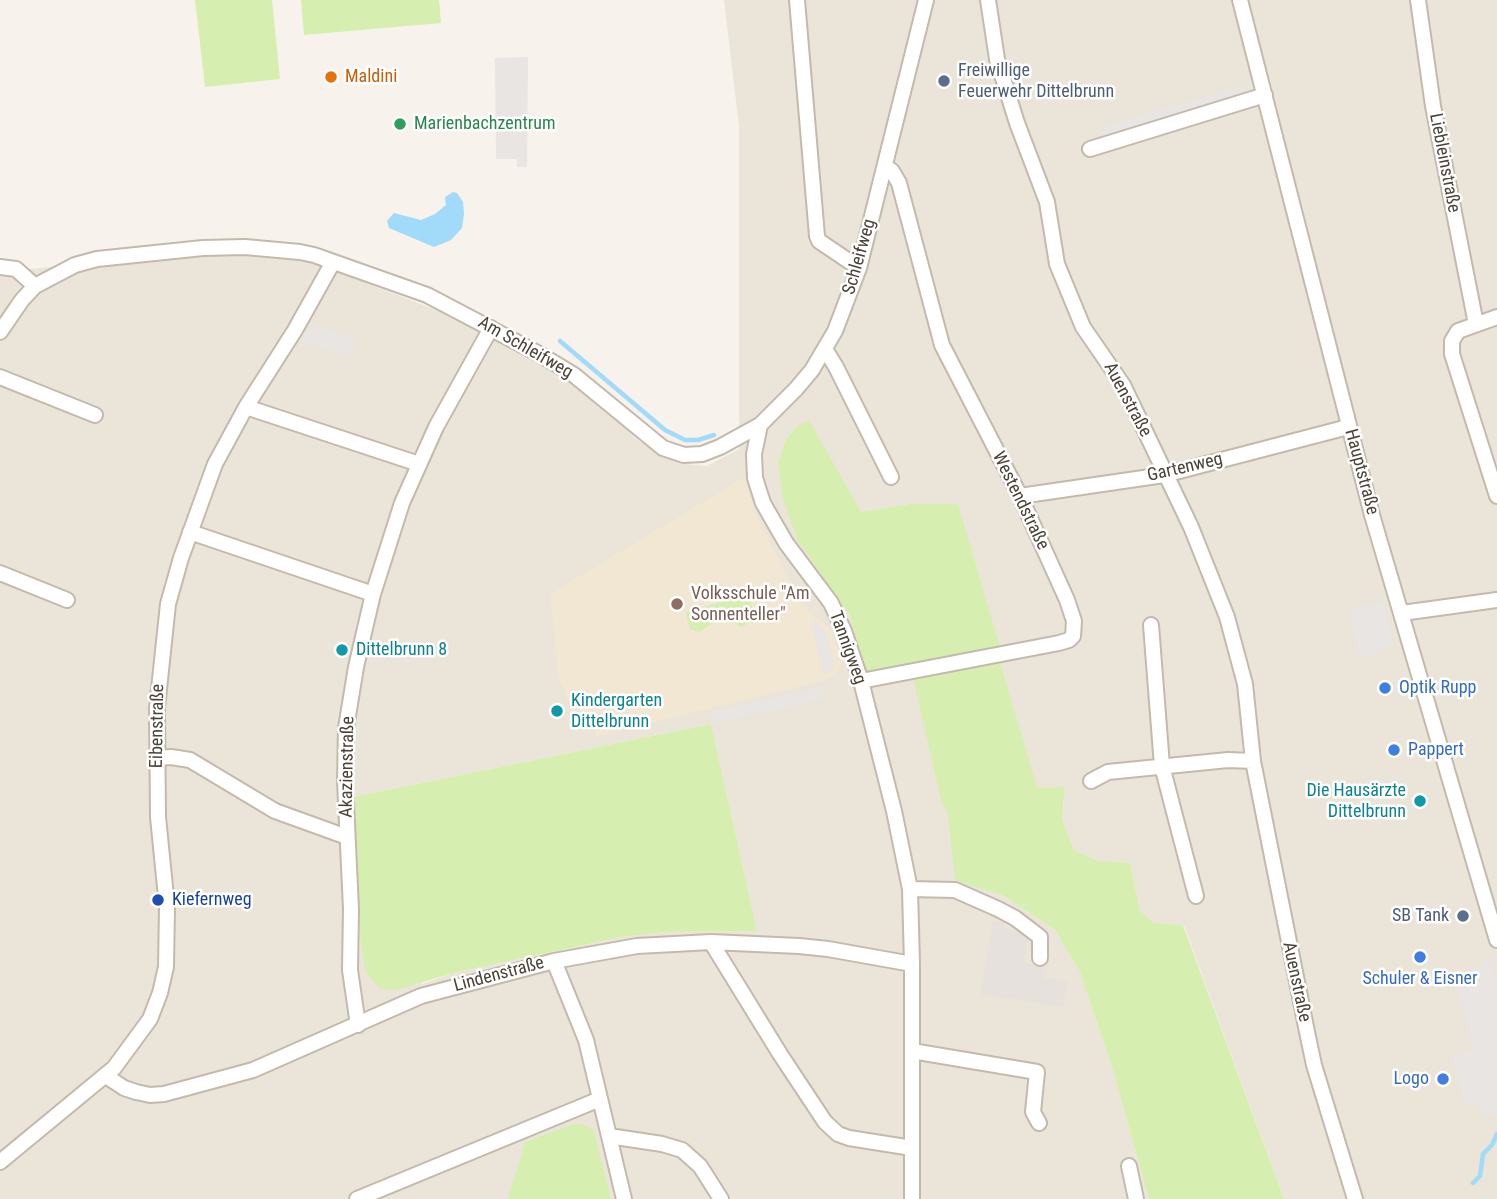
<!DOCTYPE html>
<html>
<head>
<meta charset="utf-8">
<style>
  body { margin:0 }
  canvas { display:block; background:#f7f2eb }
</style>
</head>
<body>
<canvas width="1497" height="1199"></canvas>
<script>
const c = document.querySelector('canvas').getContext('2d');
c.lineJoin = 'round';
function fill(path, color) { c.fillStyle = color; c.fill(path, 'evenodd'); }
const poly = rows => new Path2D(rows.map(r => 'M' + r).join(''));
function stroke(path, color, width, dash) { c.strokeStyle = color; c.lineWidth = width; c.lineCap = dash ? 'butt' : 'round'; c.setLineDash(dash || []); c.stroke(path); }
function label(font, color, halo, rows, align = 'center') {
  c.font = font + ' "Roboto Condensed",sans-serif'; c.lineWidth = 5; c.setLineDash([]); c.textBaseline = 'middle'; c.strokeStyle = halo; c.fillStyle = color; for (const [text, x, y, turn = 0] of rows) {
    c.save(); c.translate(x, y); c.rotate((+turn || 0) * Math.PI / 180); c.textAlign = isNaN(turn) ? turn : align; if (halo) c.strokeText(text, 0, 0); c.fillText(text, 0, 0); c.restore();
  }
}
const residential = poly([
  [724,0,1497,0,1497,1199,1284,1199,1184,925,1154,923,1140,911,1130,863,1097,862,1074,850,1062,821,1065,788,955,879,1004,896,1055,930,1079,970,1112,1067,1149,1199,0,1199,0,272,203,252,265,252,309,261,457,318,578,385,639,441,683,464,707,466,739,449,739,126],
  [795,428,861,512,909,504,868,676,849,614,778,463,785,441],
  [711,724,757,931,666,932,621,937,453,973,422,984,353,797]
]);
const industrial = poly([
  [993,921,1004,923,1004,929,1029,933,1024,963,1045,967,1044,978,1067,981,1063,1007,981,994]
]);
const education = poly([
  [745,477,753,510,791,584,810,613,831,629,842,661,837,674,825,680,596,737,591,717,570,704,558,675,550,594]
]);
const green = poly([
  [195,0,272,0,280,79,205,87],
  [301,0,439,0,441,23,304,35],
  [809,420,861,512,909,504,958,504,1001,651,867,676,849,614,798,541,783,499,778,463,785,441,795,428],
  [742,587,754,589,755,594,751,603,755,618,751,622,741,627,730,620,716,621,699,632,690,629,686,614,688,611,730,600,734,590],
  [999,659,1037,788,1065,787,1062,820,1074,850,1097,861,1130,863,1140,911,1154,923,1183,925,1284,1199,1149,1199,1112,1067,1079,970,1055,930,1004,896,955,880,948,815,941,800,913,677],
  [711,724,757,931,666,932,621,937,453,973,396,990,380,989,366,972,361,947,353,797],
  [582,1124,594,1131,611,1199,508,1199,525,1142,571,1125]
]);
const parking = poly([
  [528,57,527,167,517,167,517,159,496,159,495,58],
  [1242,85,1245,93,1104,136,1101,127],
  [312,323,356,339,349,358,300,340],
  [1384,602,1393,644,1359,660,1349,607],
  [814,621,826,632,835,666,823,675,811,623],
  [821,688,824,699,712,724,710,712],
  [1489,959,1497,986,1497,1024,1495,1028,1497,1029,1497,1114,1483,1118,1478,1101,1465,1105,1451,1057,1474,1049,1453,974,1482,966,1481,961]
]);
const water = poly([
  [453,192,457,193,463,202,464,214,462,228,451,240,434,247,389,228,387,221,394,213,421,220,435,214,446,205,445,197]
]);
const stream = poly([
  [560,341,665,430,685,440,698,440,714,435],
  [1473,1183,1480,1176,1483,1154,1492,1145,1497,1134]
]);
const minor = poly([
  [797,0,817,236,819,241,859,268],
  [988,0,997,59,1017,123,1047,202,1057,264,1083,327,1123,385,1191,527,1227,617,1245,684,1253,761,1307,1032,1314,1065,1355,1199],
  [1240,0,1372,515,1497,940],
  [1418,0,1433,106,1476,324],
  [1090,149,1265,95],
  [0,267,16,269,35,286],
  [1497,317,1458,331,1452,341,1452,354,1497,496],
  [0,332,22,300,35,286,75,265,97,259,203,248,245,247,300,252,314,255,427,295,541,355,574,375,663,448,684,455,702,454,720,447,760,425,796,389,812,370,835,331,859,268,926,0],
  [825,349,836,367,891,477],
  [0,377,95,415],
  [246,407,419,464],
  [760,425,754,454,755,478,763,503,786,543,831,603,844,631,861,681,894,811,910,889,912,964,912,1199],
  [1020,496,1164,475,1348,427],
  [190,532,373,594],
  [0,573,67,600],
  [1402,613,1497,600],
  [1151,625,1162,766,1196,896],
  [861,681,1059,643,1069,640,1073,636,1074,621,1067,600,1020,496,942,345,899,183,892,171,885,166],
  [157,758,171,757,190,760,275,811,347,837],
  [1091,781,1108,772,1228,760,1253,761],
  [910,889,955,890,998,909,1015,918,1040,937,1040,958],
  [711,942,780,1054,825,1122,838,1134,849,1138,912,1148],
  [554,961,586,1040,624,1199],
  [358,1025,350,970,351,909,345,781,346,728,356,667,373,594,402,503,436,427,491,328],
  [912,1051,1037,1072,1033,1112,1039,1123],
  [106,1076,124,1088,136,1092,150,1095,164,1094,253,1070,421,996,554,961,637,946,711,942,799,946,828,949,912,964],
  [609,1136,662,1144,682,1150,700,1166,721,1199],
  [0,1162,114,1068,150,1019,160,993,166,967,167,907,158,817,157,708,168,604,181,558,215,464,246,407,295,330,333,262],
  [1129,1166,1136,1199],
  [357,1199,600,1099]
]);
const markers = [
  [331,77,7,"#e8710a"],
  [944,81,7,"#5c6f8a"],
  [400,124,7,"#2e9e5b"],
  [677,604,7,"#8d6e63"],
  [342,650,7,"#0f9aa8"],
  [1385,688,7,"#3f7fe0"],
  [557,711,7,"#0f9aa8"],
  [1394,750,7,"#3f7fe0"],
  [1420,801,7,"#0f9aa8"],
  [158,900,7,"#1a4fb4"],
  [1463,916,7,"#5c6f8a"],
  [1420,957,7,"#3f7fe0"],
  [1443,1079,7,"#3f7fe0"]
];
const serviceNames = [
  ["Freiwillige",958,71],
  ["Feuerwehr Dittelbrunn",958,92],
  ["SB Tank",1449,916,"right"]
];
const foodNames = [
  ["Maldini",345,77]
];
const leisureNames = [
  ["Marienbachzentrum",414,124]
];
const streetNames = [
  ["Liebleinstraße",1444,163,79],
  ["Schleifweg",860,257,-74],
  ["Am Schleifweg",525,348,30],
  ["Auenstraße",1127,400,62],
  ["Gartenweg",1185,468,-13],
  ["Hauptstraße",1361,472,75],
  ["Westendstraße",1020,501,64],
  ["Tannigweg",847,648,70],
  ["Eibenstraße",158,726,-89],
  ["Akazienstraße",348,767,-89],
  ["Lindenstraße",499,975,-15],
  ["Auenstraße",1296,982,78]
];
const educationNames = [
  ["Volksschule \"Am",691,594],
  ["Sonnenteller\"",691,615]
];
const cultureNames = [
  ["Dittelbrunn 8",356,650],
  ["Kindergarten",571,701],
  ["Dittelbrunn",571,722],
  ["Die Hausärzte",1406,791,"right"],
  ["Dittelbrunn",1406,812,"right"]
];
const shopNames = [
  ["Optik Rupp",1399,688],
  ["Pappert",1408,750],
  ["Schuler & Eisner",1420,979,"center"],
  ["Logo",1429,1079,"right"]
];
const transitNames = [
  ["Kiefernweg",172,900]
];
fill(residential, '#ebe4d8');
fill(industrial, '#e6e1dc');
fill(education, '#f1e7d3');
fill(green, '#d6efb0');
fill(parking, '#e8e5e2');
fill(water, '#a2daf9');
stroke(stream, '#a2daf9', 4.5);
stroke(minor, '#c4baac', 18);
stroke(minor, '#fff', 14);
for (const [x, y, r, color] of markers) { const dot = new Path2D(); dot.arc(x, y, r, 0, 2 * Math.PI); c.fillStyle = color; c.fill(dot); stroke(dot, '#fff', 2.5); }
label('18px', '#4e5e75', '#fff', serviceNames, 'left');
label('18px', '#c56008', '#fff', foodNames, 'left');
label('18px', '#27864d', '#fff', leisureNames, 'left');
label('18px', '#4c4337', '#fff', streetNames);
label('18px', '#785e54', '#fff', educationNames, 'left');
label('18px', '#0d838f', '#fff', cultureNames, 'left');
label('18px', '#366cbe', '#fff', shopNames, 'left');
label('18px', '#164399', '#fff', transitNames, 'left');
</script>
</body>
</html>
